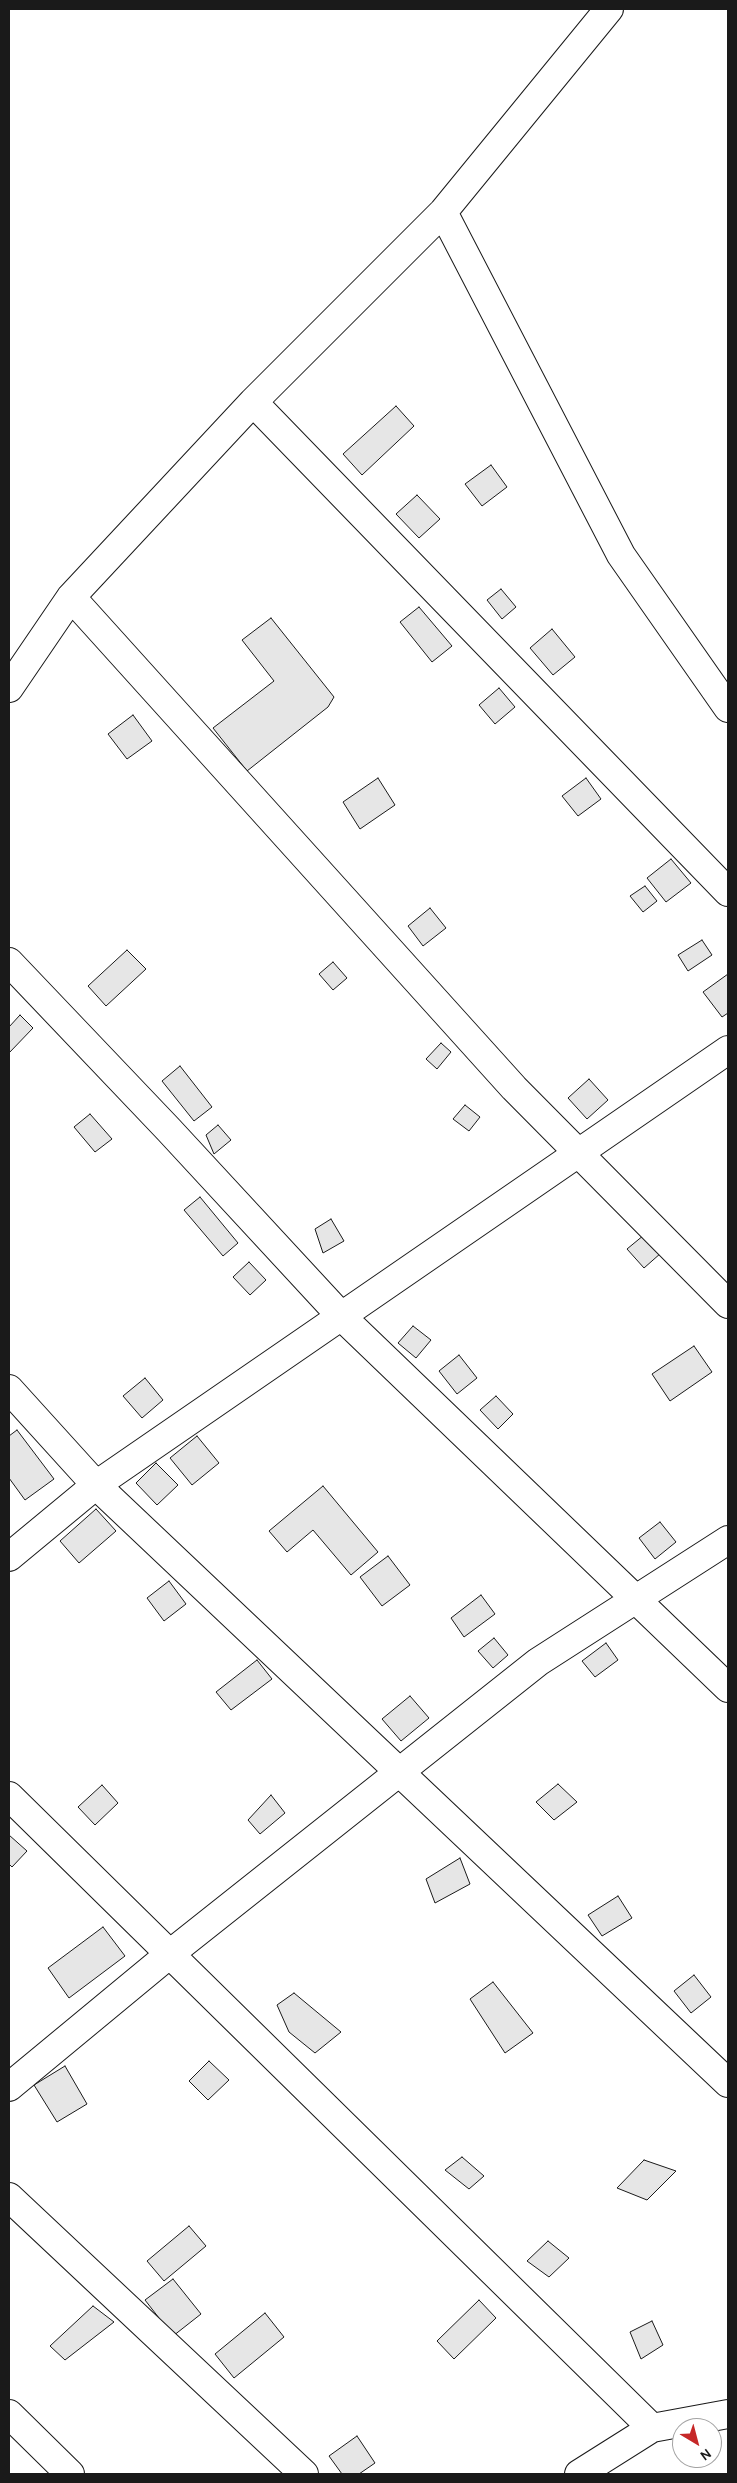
<!DOCTYPE html>
<html>
<head>
<meta charset="utf-8">
<style>
  body { margin:0 }
  #map { position:relative; width:737px; height:2483px; overflow:hidden; background:#fff; font-family:Karla,sans-serif }
  canvas { display:block }
  .frame { position:absolute; inset:0; border:10px solid #1a1a1a; pointer-events:none }
  .north { position:absolute; left:672px; top:2418px; width:50px; height:50px; box-sizing:border-box; background:#fff; border:1px solid #a3a3a3; border-radius:50%; rotate:143deg; font-size:14px; font-weight:700; line-height:20px; text-align:center; color:#1a1a1a }
  .north::after { content:''; display:block; margin:auto; width:18px; height:22px; background:#c62828; clip-path:polygon(50% 0,100% 100%,50% 72%,0 100%) }
</style>
</head>
<body>
<div id="map">
<canvas width="737" height="2483"></canvas>
<div class="frame"></div>
<div class="north">N</div>
</div>
<script>
const c = document.querySelector('canvas').getContext('2d');
c.lineJoin = 'round';
function fill(path, color) { c.fillStyle = color; c.fill(path, 'evenodd'); }
const poly = rows => new Path2D(rows.map(r => 'M' + r).join(''));
function stroke(path, color, width, dash) { c.strokeStyle = color; c.lineWidth = width; c.lineCap = dash ? 'butt' : 'round'; c.setLineDash(dash || []); c.stroke(path); }
const building = poly([
  [396,406,414,426,362,475,343,454,396,406],
  [491,465,507,487,482,506,465,484,491,465],
  [417,495,440,519,419,538,396,514,417,495],
  [501,589,516,607,502,619,487,600,501,589],
  [419,607,452,646,432,662,400,622,419,607],
  [271,618,334,697,328,707,247,771,213,728,274,681,242,640,271,618],
  [552,629,575,657,553,675,530,648,552,629],
  [499,688,515,707,495,724,479,705,499,688],
  [133,715,152,741,127,759,108,734,133,715],
  [378,778,395,805,360,829,343,802,378,778],
  [586,778,601,799,578,816,562,796,586,778],
  [671,859,691,883,666,902,647,878,671,859],
  [645,886,657,901,643,912,630,896,645,886],
  [430,908,446,928,423,946,408,926,430,908],
  [702,940,712,955,688,971,678,955,702,940],
  [127,950,146,969,106,1006,88,986,127,950],
  [333,962,347,978,333,990,319,974,333,962],
  [728,974,728,1013,722,1017,703,992,728,974],
  [20,1015,33,1028,9,1053,9,1027,20,1015],
  [441,1043,451,1052,437,1069,426,1059,441,1043],
  [180,1066,212,1107,194,1121,162,1081,180,1066],
  [589,1079,608,1100,587,1119,568,1098,589,1079],
  [465,1105,480,1117,469,1131,453,1119,465,1105],
  [90,1114,112,1139,95,1152,74,1127,90,1114],
  [218,1125,231,1140,214,1154,206,1135,218,1125],
  [200,1197,238,1243,223,1256,184,1210,200,1197],
  [331,1219,344,1241,323,1253,315,1229,331,1219],
  [644,1235,661,1253,644,1268,627,1249,644,1235],
  [249,1262,266,1280,250,1295,233,1277,249,1262],
  [413,1326,431,1340,416,1358,398,1343,413,1326],
  [694,1346,712,1372,670,1401,652,1374,694,1346],
  [459,1355,477,1378,457,1394,439,1371,459,1355],
  [145,1378,163,1400,142,1418,123,1396,145,1378],
  [496,1396,513,1414,498,1429,480,1410,496,1396],
  [17,1430,54,1479,25,1500,9,1478,9,1436,17,1430],
  [197,1436,219,1463,192,1485,170,1458,197,1436],
  [156,1463,178,1485,157,1505,136,1483,156,1463],
  [323,1486,378,1552,351,1575,313,1530,287,1552,269,1531,323,1486],
  [96,1509,116,1531,79,1563,60,1541,96,1509],
  [660,1522,676,1542,655,1559,639,1538,660,1522],
  [388,1556,410,1585,382,1606,360,1577,388,1556],
  [169,1581,186,1604,164,1621,147,1598,169,1581],
  [481,1595,495,1614,464,1637,451,1618,481,1595],
  [494,1638,508,1655,493,1668,478,1651,494,1638],
  [606,1643,618,1660,595,1677,582,1661,606,1643],
  [257,1660,272,1679,231,1710,216,1692,257,1660],
  [410,1696,429,1718,401,1741,382,1719,410,1696],
  [558,1784,577,1802,554,1820,536,1802,558,1784],
  [102,1785,118,1803,95,1825,78,1807,102,1785],
  [271,1795,285,1813,260,1834,248,1820,271,1795],
  [9,1835,27,1851,12,1867,9,1864,9,1835],
  [460,1858,470,1884,435,1903,426,1879,460,1858],
  [618,1896,632,1918,602,1936,588,1915,618,1896],
  [103,1927,125,1956,69,1998,48,1968,103,1927],
  [694,1975,711,1997,691,2013,674,1991,694,1975],
  [493,1982,533,2033,505,2053,470,1999,493,1982],
  [294,1993,341,2032,315,2053,289,2032,277,2005,294,1993],
  [209,2061,229,2080,208,2100,189,2081,209,2061],
  [65,2066,87,2104,57,2122,34,2085,65,2066],
  [462,2157,484,2176,469,2189,445,2170,462,2157],
  [644,2160,676,2171,647,2200,617,2188,644,2160],
  [189,2226,206,2246,164,2281,147,2261,189,2226],
  [548,2241,569,2258,549,2277,527,2261,548,2241],
  [173,2279,201,2314,173,2336,145,2300,173,2279],
  [479,2300,496,2318,454,2359,437,2341,479,2300],
  [93,2306,114,2322,65,2360,50,2346,93,2306],
  [265,2313,284,2337,234,2378,215,2354,265,2313],
  [652,2321,663,2345,641,2359,630,2332,652,2321],
  [357,2436,375,2463,359,2474,342,2474,329,2456,357,2436]
]);
const minor = poly([
  [443,212,621,555,728,708],
  [253,402,728,892],
  [71,597,514,1088,728,1304],
  [9,688,71,597,253,402,443,212,609,9],
  [9,962,169,1130,341,1316,728,1688],
  [9,1389,96,1485,728,2083],
  [9,1557,96,1485,728,1050],
  [9,1796,652,2428],
  [9,2087,171,1953,538,1662,728,1540],
  [9,2197,304,2474],
  [9,2414,70,2474],
  [579,2474,652,2428,728,2414]
]);
fill(building, '#e6e6e6');
stroke(building, '#1a1a1a', 1);
stroke(minor, '#1a1a1a', 30);
stroke(minor, '#fff', 28);
</script>
</body>
</html>
